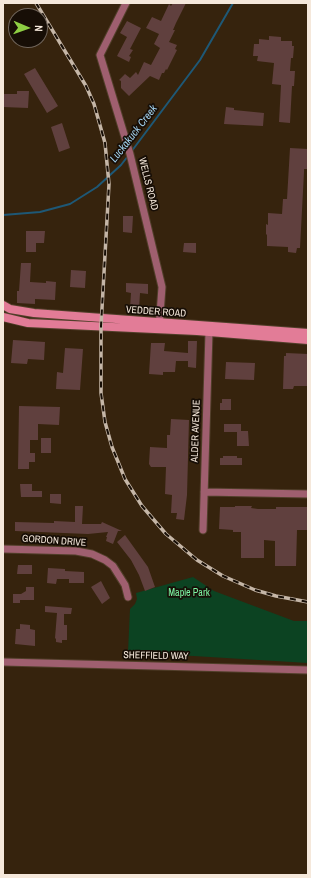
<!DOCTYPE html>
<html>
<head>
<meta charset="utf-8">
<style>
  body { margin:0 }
  #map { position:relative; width:311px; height:878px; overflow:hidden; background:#36230d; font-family:"Archivo Narrow",sans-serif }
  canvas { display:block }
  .frame { position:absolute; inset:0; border:4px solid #f5e8db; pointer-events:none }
  .north { position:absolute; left:8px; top:8px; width:40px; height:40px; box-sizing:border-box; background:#170e06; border:1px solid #70655b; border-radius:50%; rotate:92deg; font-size:11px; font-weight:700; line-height:16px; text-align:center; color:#f5e8db }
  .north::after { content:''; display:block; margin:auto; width:14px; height:18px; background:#8ece43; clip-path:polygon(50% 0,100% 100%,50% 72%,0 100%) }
</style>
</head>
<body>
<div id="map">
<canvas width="311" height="878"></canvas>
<div class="frame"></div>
<div class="north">N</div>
</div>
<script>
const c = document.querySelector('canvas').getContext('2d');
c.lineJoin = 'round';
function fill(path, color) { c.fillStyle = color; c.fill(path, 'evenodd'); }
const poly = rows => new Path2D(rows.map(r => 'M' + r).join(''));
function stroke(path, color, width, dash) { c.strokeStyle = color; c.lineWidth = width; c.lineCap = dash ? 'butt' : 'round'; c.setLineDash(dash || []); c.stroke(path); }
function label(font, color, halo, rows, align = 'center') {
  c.font = font + ' "Archivo Narrow",sans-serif'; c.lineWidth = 3.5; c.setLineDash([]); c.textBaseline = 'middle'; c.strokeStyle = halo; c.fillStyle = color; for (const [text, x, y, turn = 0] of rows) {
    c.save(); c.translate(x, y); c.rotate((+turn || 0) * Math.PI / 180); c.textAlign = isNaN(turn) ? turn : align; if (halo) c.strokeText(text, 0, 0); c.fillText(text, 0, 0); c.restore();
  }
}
const green = poly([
  [193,577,214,591,294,621,308,621,308,663,128,652,130,609,135,604,137,599,136,593]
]);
const stream = poly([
  [131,152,200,60,233,3],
  [3,215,40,212,70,204,97,187,121,165,128,156]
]);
const building = poly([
  [173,3,186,3,176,23,173,30,175,30,169,42,177,45,175,49,177,50,167,70,166,69,164,73,162,73,159,80,150,76,129,96,121,88,121,81,119,80,125,74,130,78,136,72,138,75,144,62,151,65,160,48,154,44,159,34,146,28,152,17,161,21,169,4,171,6],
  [127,21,141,28,130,49,133,50,129,56,131,57,129,62,117,56,127,37,120,33],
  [269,36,281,37,281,41,292,41,292,46,294,46,293,58,291,58,290,71,295,71,294,86,292,86,290,123,279,122,281,85,272,84,274,63,257,61,258,56,253,56,254,44,259,44,259,39,269,40],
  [35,68,58,106,47,113,24,74],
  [17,91,29,91,28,108,3,107,3,94,17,94],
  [226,107,234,108,234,110,264,113,263,126,224,124],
  [62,123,70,148,59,152,51,127],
  [290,148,308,149,308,169,304,169,304,172,300,248,297,248,296,253,288,252,288,247,267,246,267,235,266,234,266,224,268,225,268,213,282,214,283,199,287,199],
  [123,216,133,216,132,233,123,232],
  [26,231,45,231,44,243,36,243,36,252,26,252],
  [184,243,196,243,196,253,183,252],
  [21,263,31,263,30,282,46,283,46,281,56,282,55,300,35,299,35,304,17,303,17,291,19,291],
  [71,270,86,271,85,288,70,287],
  [126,283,148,284,148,294,140,293,139,309,130,308,131,293,126,292],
  [13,340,45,342,44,360,28,359,27,364,11,363],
  [188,341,197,341,196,368,188,367,188,361,176,361,175,372,163,372,163,375,149,374,151,343,165,343,164,351,188,353],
  [65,348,83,349,80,390,56,389,57,372,63,373],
  [286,353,308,354,308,386,294,386,293,389,283,389,284,356,286,356],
  [226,362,255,363,254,380,225,379],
  [222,399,231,399,231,410,220,410,220,403,222,403],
  [19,406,60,407,59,425,38,424,38,440,30,440,30,453,35,453,35,462,29,462,29,469,18,469],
  [171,419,189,420,187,495,184,520,176,519,177,513,171,513,172,495,165,494,166,467,151,467,149,464,150,447,167,448,167,435,170,435],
  [224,424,241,424,241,431,248,431,249,446,237,446,237,432,224,432],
  [41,438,51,438,51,453,41,453],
  [223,456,237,456,237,458,242,458,242,465,220,465,220,458,223,458],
  [20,484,32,484,32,491,42,491,42,497,21,497],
  [50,494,61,494,61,504,50,503],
  [75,506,83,506,82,524,101,524,102,522,122,531,118,531,113,544,106,541,107,537,106,537,108,532,88,534,15,531,15,522,54,523,54,521,75,522],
  [235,506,252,506,251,508,258,509,276,509,276,507,308,507,308,530,297,530,296,566,275,566,275,541,264,540,264,558,241,558,241,532,233,532,233,530,219,529,220,507,235,507],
  [125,535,148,567,155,587,145,591,139,575,131,560,117,542],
  [18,565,32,565,32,574,17,574],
  [48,568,65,569,65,571,84,572,84,583,69,583,69,579,57,579,56,584,47,583],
  [101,581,110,598,102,604,91,587],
  [26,587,34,587,34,600,20,600,20,603,13,603,13,594,21,594,26,591],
  [45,606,72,608,71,614,64,614,64,625,67,625,67,640,62,640,62,643,56,642,56,639,55,638,57,613,45,612],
  [20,624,30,625,30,629,35,630,35,646,15,644,16,629,20,629]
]);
const street = poly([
  [126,3,100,55,130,154,162,287,159,328],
  [204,492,308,494],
  [203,530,209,332],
  [3,549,76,551,92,554,105,560,113,566,125,585,128,597],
  [3,662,308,670]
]);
const secondary = poly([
  [3,305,10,309,34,313,308,333],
  [3,317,28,323,197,331,308,340]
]);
const rail = poly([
  [36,3,86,86,94,104,105,143,109,184,101,326,101,393,105,422,112,447,125,479,142,506,166,534,197,560,223,576,255,590,276,596,308,602]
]);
const streetNames = [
  ["WELLS ROAD",148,184,76],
  ["VEDDER ROAD",156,312,4],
  ["ALDER AVENUE",196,431,-88],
  ["GORDON DRIVE",54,541,4],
  ["SHEFFIELD WAY",156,656,1]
];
const parkNames = [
  ["Maple Park",189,593]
];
const waterNames = [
  ["Luckakuck Creek",134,134,-52]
];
fill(green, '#0c4322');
stroke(stream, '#1e5876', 2);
fill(building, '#60403e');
stroke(street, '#513f2a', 9);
stroke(secondary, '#513f2a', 10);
stroke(street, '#9f5f6f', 7);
stroke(secondary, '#e27c97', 8);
stroke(rail, '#c5b6a7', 3.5);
stroke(rail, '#170e06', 2, [6]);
label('10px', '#f5e8db', '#170e06', streetNames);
label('10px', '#7df6a4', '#170e06', parkNames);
label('italic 11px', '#a2d1ee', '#170e06', waterNames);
</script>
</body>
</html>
